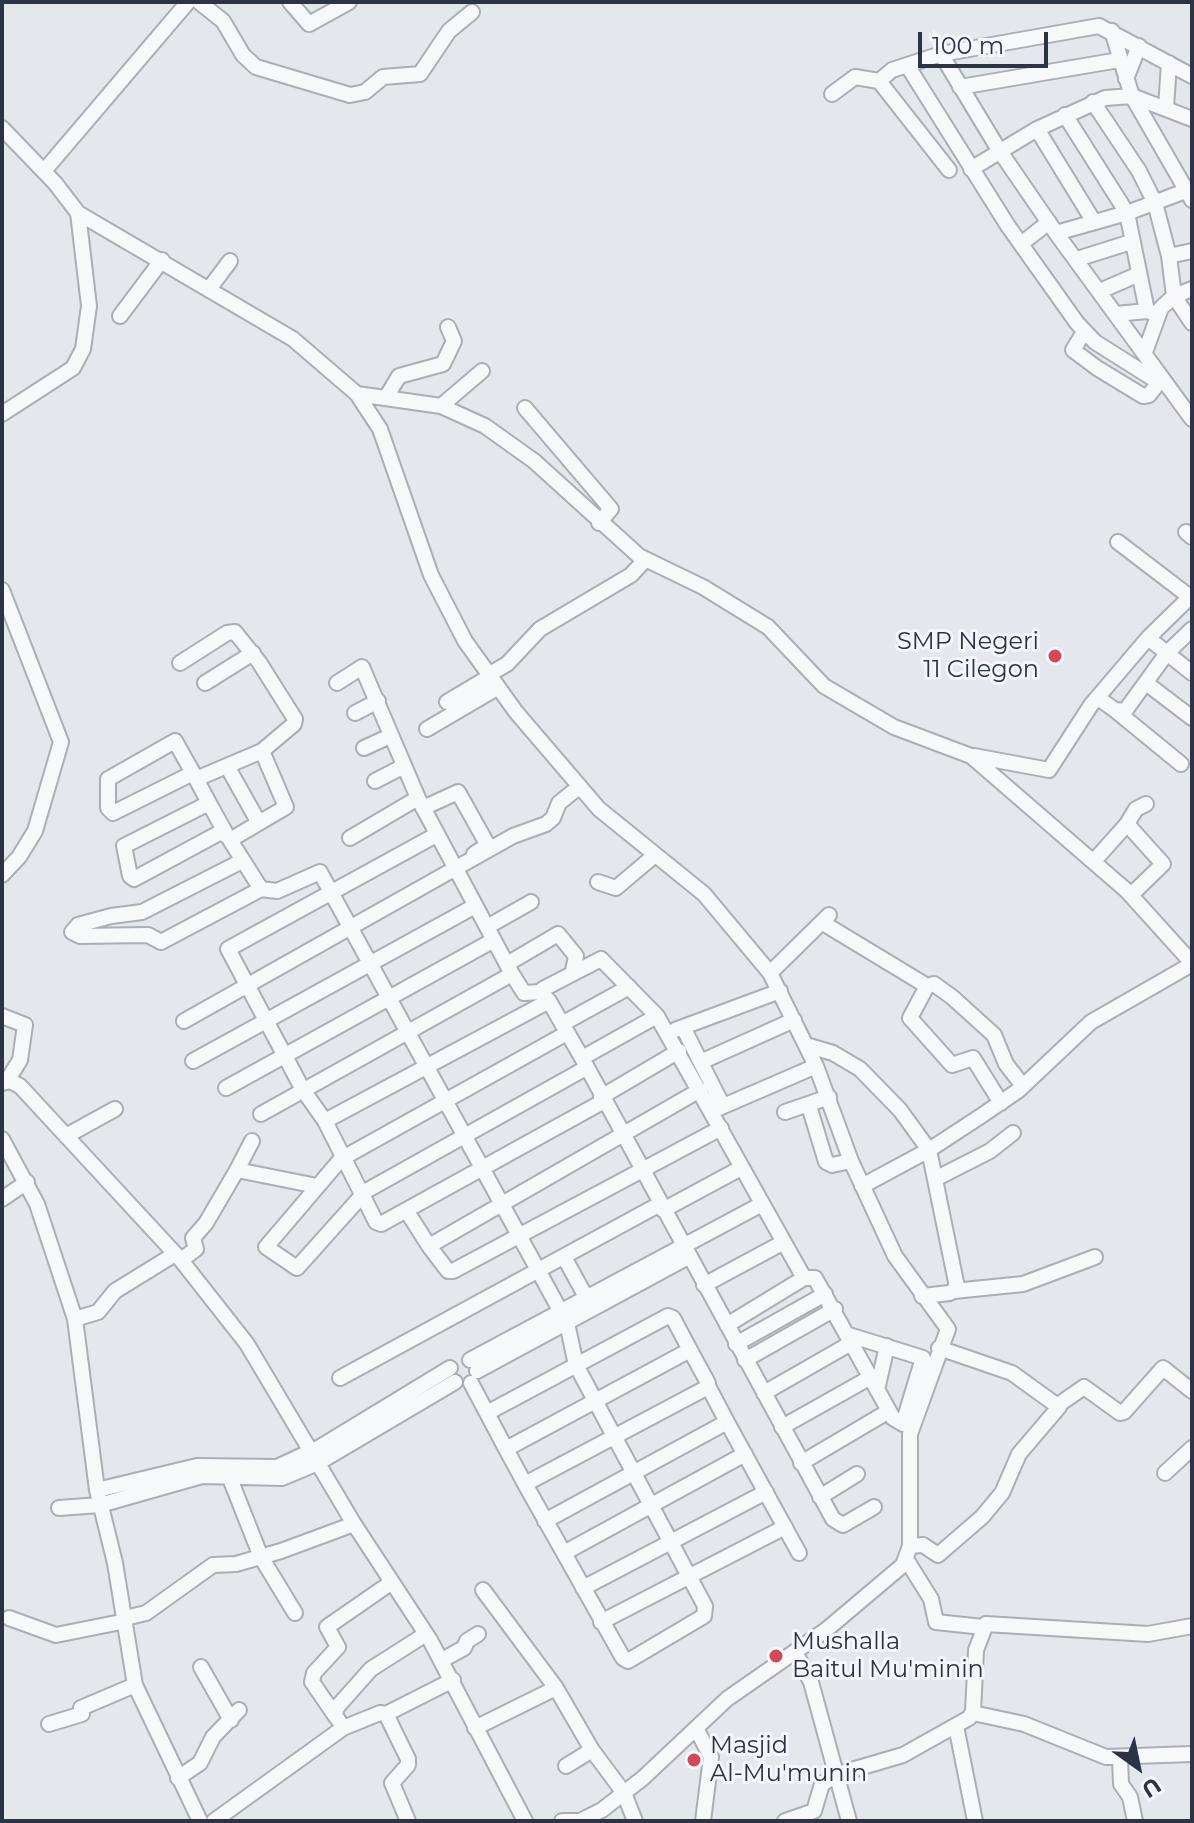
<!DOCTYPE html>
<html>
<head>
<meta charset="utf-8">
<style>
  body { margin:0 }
  #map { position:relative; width:1194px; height:1823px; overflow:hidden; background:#e4e7ec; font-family:Montserrat,sans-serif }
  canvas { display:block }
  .frame { position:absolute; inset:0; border:4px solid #2b3445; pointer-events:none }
  .north { position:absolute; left:1098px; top:1727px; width:80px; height:80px; -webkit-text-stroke:6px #f4f6f9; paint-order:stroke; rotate:147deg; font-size:22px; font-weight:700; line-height:32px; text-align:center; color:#2b3445 }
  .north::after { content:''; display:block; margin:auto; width:28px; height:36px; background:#2b3445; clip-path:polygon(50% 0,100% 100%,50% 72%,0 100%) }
  .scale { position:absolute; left:918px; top:32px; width:130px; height:36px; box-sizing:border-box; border:4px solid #2b3445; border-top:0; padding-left:10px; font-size:24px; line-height:28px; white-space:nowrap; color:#2b3445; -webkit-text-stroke:6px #f4f6f9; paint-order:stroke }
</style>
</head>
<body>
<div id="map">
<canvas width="1194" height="1823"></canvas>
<div class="frame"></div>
<div class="north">U</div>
<div class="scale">100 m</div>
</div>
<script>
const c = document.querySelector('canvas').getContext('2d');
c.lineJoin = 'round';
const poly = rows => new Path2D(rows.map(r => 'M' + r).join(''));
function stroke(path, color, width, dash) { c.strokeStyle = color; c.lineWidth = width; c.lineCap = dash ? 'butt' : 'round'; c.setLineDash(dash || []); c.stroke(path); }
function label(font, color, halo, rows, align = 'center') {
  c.font = font + ' Montserrat,sans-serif'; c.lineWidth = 6; c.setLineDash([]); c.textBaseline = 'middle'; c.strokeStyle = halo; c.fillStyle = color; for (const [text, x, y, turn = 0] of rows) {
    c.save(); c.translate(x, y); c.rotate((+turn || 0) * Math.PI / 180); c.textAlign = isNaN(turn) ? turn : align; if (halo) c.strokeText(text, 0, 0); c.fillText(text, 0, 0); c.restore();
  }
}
const minor = poly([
  [199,2,223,21,243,55,256,67,350,95,365,92,383,77,420,74,449,31,472,12],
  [290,2,309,24,349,2],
  [1112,31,1132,96,1192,200],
  [941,54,999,150,1056,233,1192,419],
  [907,65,1008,226,1077,323,1095,342,1160,383],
  [1126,79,1139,46],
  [879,81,892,70,941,54,1099,26,1192,76],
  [960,87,1119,60],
  [832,94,855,77,879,81,949,170],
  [1093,102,1139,171,1155,203,1169,256,1174,296,1192,323],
  [1166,108,1169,63],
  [1065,115,1127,213,1147,311,1157,314],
  [2,128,55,183,78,213,89,306,83,349,73,368,2,414],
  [1037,129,1094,222],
  [971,169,1037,129,1105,98,1132,96,1192,119],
  [44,171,188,2],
  [78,213,293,339,357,394,380,429,431,575,465,641,516,712,599,809,704,894,770,973,816,1066,851,1161,895,1256,948,1329,910,1434,910,1546,903,1565,826,1630,727,1699,643,1778,602,1810,580,1821,562,1821],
  [1056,233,1127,213,1188,190],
  [1021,244,1049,222],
  [1169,256,1192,251],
  [1077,259,1131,242],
  [209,289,230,261],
  [1100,291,1139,274],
  [1116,314,1147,311],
  [120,316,162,260],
  [1084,332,1073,350,1097,368,1143,396,1149,395,1159,382],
  [1145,352,1161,308,1174,296,1192,289],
  [357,394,441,406,485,426,534,461,639,556,703,587,768,627,824,686,894,727,971,756,1127,891,1192,963],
  [387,396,399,376,443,364,454,341,448,327],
  [441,406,482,371],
  [525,408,611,509,599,523],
  [1186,532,1192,537],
  [1118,542,1190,597],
  [2,590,61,742,35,831,19,857,2,875],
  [1148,638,1192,673],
  [180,663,227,633,235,632,259,662,295,719,294,724,262,751,286,807,230,840,261,889,277,891,320,872,567,1323,576,1365,705,1606,704,1616,628,1661,623,1658,525,1484],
  [488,675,507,664,540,629,631,575,645,560],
  [205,683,253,653],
  [337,683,362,667,418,798],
  [1146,683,1192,718],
  [1098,698,1115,710,1125,711,1167,653,1192,629],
  [447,702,489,677],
  [1115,710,1181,764],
  [355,713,378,701],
  [427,729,497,688],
  [364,748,390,736],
  [974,756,1049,770,1091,705,1148,638,1192,595],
  [227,766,259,823],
  [193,773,175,741,108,779,108,808,113,813,193,773,209,803],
  [196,779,262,751],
  [375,781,404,766],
  [423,808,458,792,486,842,486,846,474,854],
  [225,832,209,803,124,846,130,876,134,879,221,832,231,839],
  [436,835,228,949,303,1090,325,1121,376,1222,381,1224,604,1101],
  [350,838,418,798,512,974,524,993,540,992],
  [242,861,142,912,111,916,78,925,72,932,80,936,148,935,161,942,261,889],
  [1094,861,1127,824],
  [598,882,616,888,655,855],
  [1131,895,1163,864,1127,824,1136,809,1146,804],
  [823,923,927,986,934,984,952,997,994,1035,1006,1064,1023,1086],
  [487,927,531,902],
  [507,964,558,934,576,956,573,971],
  [770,973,829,915],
  [927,986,910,1018,952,1065,973,1058,1001,1103],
  [2,1016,25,1025,20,1060,7,1081],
  [184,1021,513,836,546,824,553,818,559,803,579,787],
  [562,1024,629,987],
  [683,1027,699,1059,705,1060,794,1020],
  [675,1030,780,991],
  [567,1033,341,1159,266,1247,297,1268,366,1191,586,1068],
  [806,1045,833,1053,860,1069,900,1110,929,1150,957,1287,950,1293,922,1296],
  [582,1058,657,1016],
  [699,1059,723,1106],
  [193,1061,475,906],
  [2,1083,10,1081,20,1086,181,1260,247,1344,354,1524,430,1640,525,1821],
  [226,1088,494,940],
  [601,1097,679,1051],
  [809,1106,826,1162,832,1165,851,1161],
  [712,1111,816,1066],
  [785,1112,829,1097],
  [261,1114,512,974],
  [325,1121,549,1001],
  [66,1136,115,1109],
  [2,1139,37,1204,75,1319,97,1490,115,1563,135,1685,200,1821],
  [237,1170,252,1141],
  [937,1178,990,1151,1013,1133],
  [862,1186,929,1150,981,1116,1019,1090,1091,1022,1192,964],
  [2,1199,27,1182],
  [406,1210,429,1246,700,1090],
  [663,1210,741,1168],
  [429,1246,448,1271,453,1271,721,1128],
  [564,1257,586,1297],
  [181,1260,196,1249,193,1238,206,1223,237,1170,317,1186],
  [804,1278,657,1016,601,959,543,989,540,992,549,1001,582,1058,833,1519,843,1525,874,1507],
  [704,1285,782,1243],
  [954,1291,1023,1284,1095,1257],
  [75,1319,98,1312,115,1291,175,1254],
  [727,1325,804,1278,815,1278,893,1418,903,1424,923,1358,849,1335],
  [736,1344,825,1294],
  [470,1360,762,1204],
  [745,1360,835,1309],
  [477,1371,688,1257],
  [340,1378,660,1204],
  [471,1383,506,1449,690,1350,673,1318,668,1316,487,1413],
  [708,1386,727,1422],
  [877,1390,887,1346],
  [764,1393,853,1342],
  [1058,1405,1084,1387,1120,1413,1124,1412,1163,1368,1192,1391],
  [782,1427,871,1377],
  [506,1449,525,1484,706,1388,708,1383,690,1350],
  [801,1463,889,1411],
  [1165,1473,1192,1448],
  [229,1476,261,1557,295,1613],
  [97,1490,197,1466,277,1467,320,1447,450,1368],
  [820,1497,857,1474],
  [59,1508,100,1505,202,1476,282,1478,318,1463,455,1382],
  [545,1521,727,1422,799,1553],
  [910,1546,923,1545,938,1555,982,1517,1002,1493,1019,1454,1059,1407,1012,1373,939,1348],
  [564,1553,745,1454],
  [906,1559,931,1599,936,1622,983,1627],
  [583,1588,766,1492],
  [9,1618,56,1635,126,1621],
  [125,1618,146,1613,213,1565,236,1564,281,1551,354,1524],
  [601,1622,785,1527],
  [795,1652,811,1682,849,1821],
  [442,1660,464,1648,467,1641,478,1634],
  [201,1667,231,1720],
  [556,1688,592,1750,624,1793,635,1821],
  [973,1713,1024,1724,1106,1757,1192,1754],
  [334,1714,312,1682,314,1673,338,1647,327,1627,392,1582],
  [339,1721,334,1714,338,1706,371,1669,426,1634],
  [49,1724,82,1714,81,1708,135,1685],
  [956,1726,975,1821],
  [475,1728,556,1688,483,1590],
  [697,1730,711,1757,703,1821],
  [1120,1758,1121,1784,1130,1797,1135,1821],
  [566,1766,592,1750],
  [178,1778,200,1763,213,1737,239,1710],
  [214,1821,343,1728,380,1713,386,1714],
  [408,1821,392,1783,408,1765,408,1759,386,1714,453,1680],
  [785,1821,814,1811,822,1784,838,1774,903,1755,969,1718,973,1712,976,1650,986,1624,1148,1634,1192,1626]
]);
const markers = [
  [1055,656,8,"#d1495b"],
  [776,1656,8,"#d1495b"],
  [694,1760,8,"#d1495b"]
];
const poiNames = [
  ["SMP Negeri",1039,642,"right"],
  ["11 Cilegon",1039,670,"right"],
  ["Mushalla",792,1642],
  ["Baitul Mu'minin",792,1670],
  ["Masjid",710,1746],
  ["Al-Mu'munin",710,1774]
];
stroke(minor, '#a9aeb7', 18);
stroke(minor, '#f7f8fa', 14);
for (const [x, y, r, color] of markers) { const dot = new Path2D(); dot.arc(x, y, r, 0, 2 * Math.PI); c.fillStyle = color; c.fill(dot); stroke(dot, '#f4f6f9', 3); }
label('24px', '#2b3445', '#f4f6f9', poiNames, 'left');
</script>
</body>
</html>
